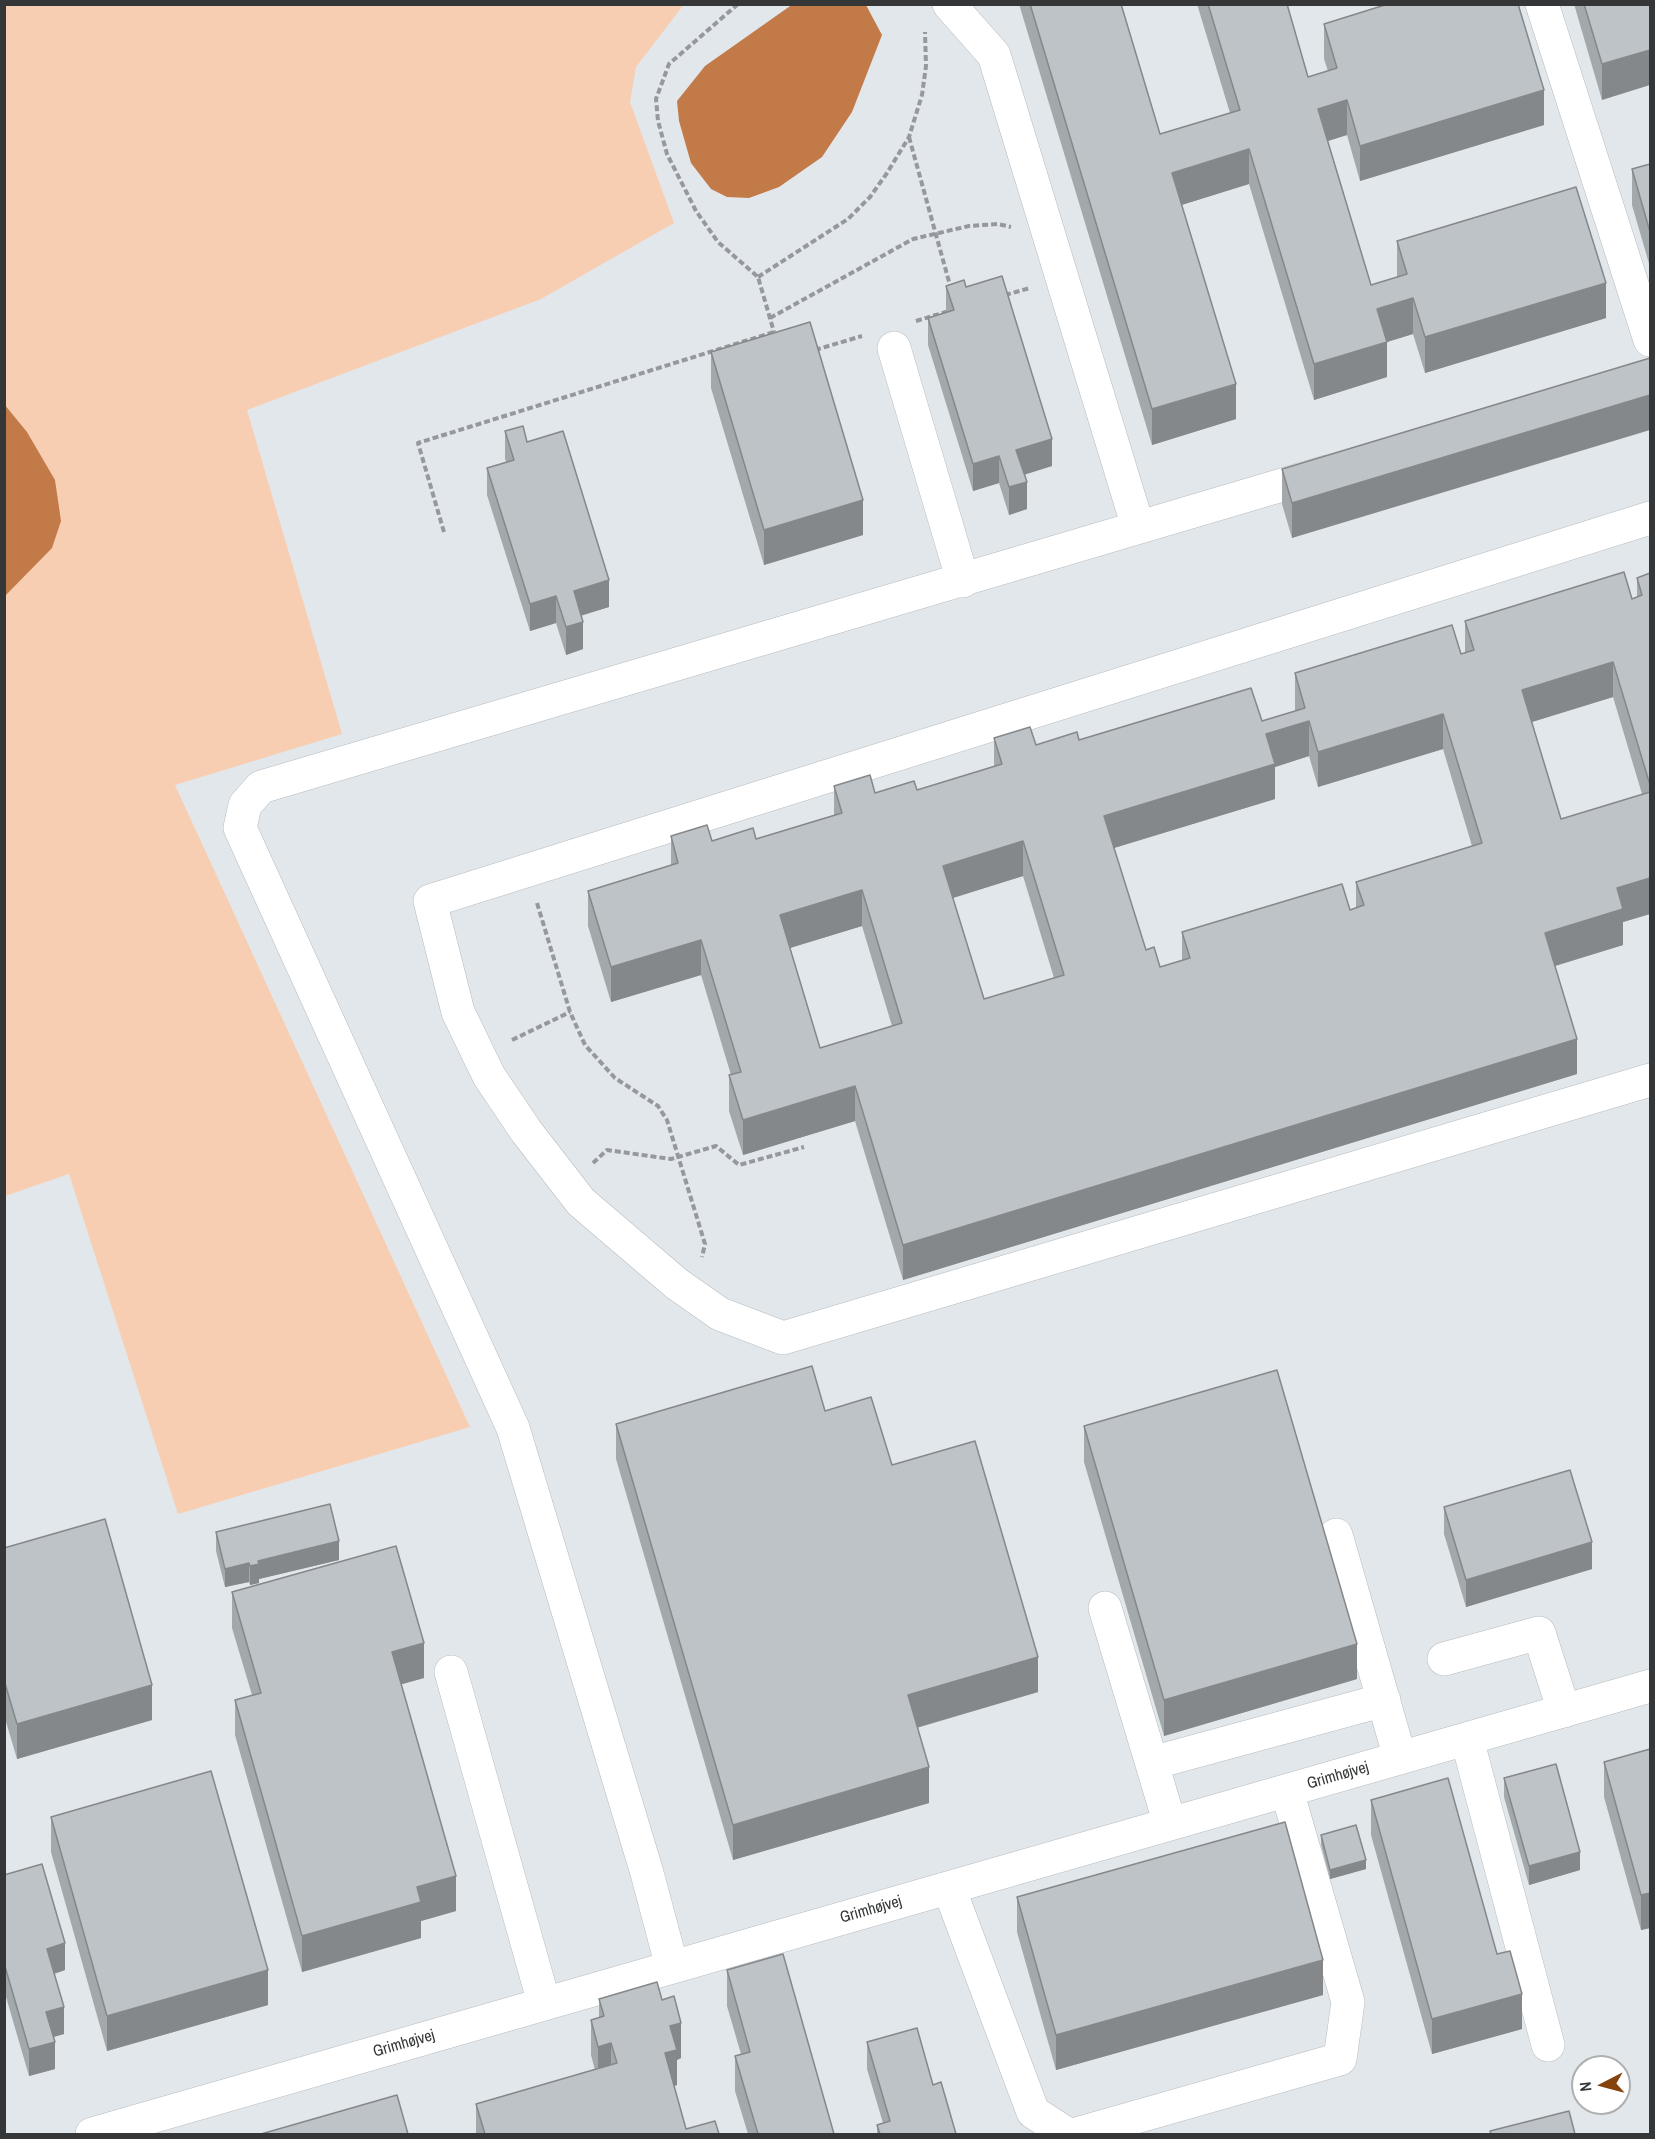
<!DOCTYPE html>
<html>
<head>
<meta charset="utf-8">
<style>
  body { margin:0 }
  #map { position:relative; width:1655px; height:2139px; overflow:hidden; background:#e2e7eb; font-family:"Archivo Narrow",sans-serif }
  canvas { display:block }
  .frame { position:absolute; inset:0; border:6px solid #343638; pointer-events:none }
  .north { position:absolute; left:1571px; top:2055px; width:60px; height:60px; box-sizing:border-box; background:#fff; border:2px solid #aeafaf; border-radius:50%; rotate:264deg; font-size:16px; font-weight:700; line-height:24px; text-align:center; color:#343638 }
  .north::after { content:''; display:block; margin:auto; width:21px; height:27px; background:#85440e; clip-path:polygon(50% 0,100% 100%,50% 72%,0 100%) }
</style>
</head>
<body>
<div id="map">
<canvas width="1655" height="2139"></canvas>
<div class="frame"></div>
<div class="north">N</div>
</div>
<script>
const c = document.querySelector('canvas').getContext('2d');
c.lineJoin = 'round';
function fill(path, color) { c.fillStyle = color; c.fill(path, 'evenodd'); }
const poly = rows => new Path2D(rows.map(r => 'M' + r).join(''));
function stroke(path, color, width, dash) { c.strokeStyle = color; c.lineWidth = width; c.lineCap = dash ? 'butt' : 'round'; c.setLineDash(dash || []); c.stroke(path); }
function label(font, color, halo, rows, align = 'center') {
  c.font = font + ' "Archivo Narrow",sans-serif'; c.lineWidth = 5; c.setLineDash([]); c.textBaseline = 'middle'; c.strokeStyle = halo; c.fillStyle = color; for (const [text, x, y, turn = 0] of rows) {
    c.save(); c.translate(x, y); c.rotate((+turn || 0) * Math.PI / 180); c.textAlign = isNaN(turn) ? turn : align; if (halo) c.strokeText(text, 0, 0); c.fillText(text, 0, 0); c.restore();
  }
}
const green = poly([
  [681,4,682,7,636,67,630,102,674,223,541,299,247,410,342,734,175,785,470,1427,178,1514,69,1174,5,1196,4,5]
]);
const water = poly([
  [793,4,866,5,882,35,852,112,822,157,779,187,749,198,727,197,711,189,691,163,679,121,677,101,705,66],
  [4,404,27,432,55,480,61,521,52,548,5,596]
]);
const path = poly([
  [738,4,669,64,656,99,658,121,667,154,696,211,718,242,758,277,774,332],
  [909,137,951,289],
  [758,277,848,219,870,197,887,173,909,137,922,95,926,66,925,32],
  [1005,295,1030,288],
  [770,318,913,239,969,226,998,224,1011,227],
  [916,321,949,311],
  [815,350,862,336],
  [444,532,418,443,774,332,776,338],
  [537,903,570,1012,585,1045,615,1078,658,1106,667,1120,705,1244,702,1257],
  [512,1040,570,1012],
  [593,1163,607,1150,671,1159,716,1146,739,1165,804,1147]
]);
const minor = poly([
  [949,4,994,55,1138,527],
  [1542,4,1650,340],
  [894,348,963,581],
  [1650,518,430,901,458,1012,489,1076,526,1131,581,1202,677,1284,720,1314,783,1338,1650,1080],
  [1336,1535,1400,1758],
  [1105,1608,1170,1824],
  [1444,1659,1539,1633,1564,1711],
  [451,1672,544,2003],
  [1467,1739,1548,2045],
  [1152,1763,1384,1700],
  [949,1888,1033,2112,1067,2134],
  [672,1967,647,1873,513,1428,240,828,245,805,261,787,1326,472],
  [92,2134,1650,1686],
  [1076,2134,1340,2059,1348,2002,1287,1791]
]);
const wall = poly([
  [1019,4,1121,4,1160,134,1230,113,1197,4,1287,4,1308,77,1328,71,1324,59,1324,24,1544,125,1360,181,1347,135,1328,141,1371,285,1397,277,1397,241,1606,318,1425,373,1413,334,1387,342,1387,377,1314,400,1249,184,1181,205,1236,419,1152,445],
  [1574,4,1650,4,1602,100],
  [1650,164,1650,267,1632,205,1632,169],
  [946,286,1052,466,1024,475,1027,509,1009,515,999,483,973,491,928,345,928,318,946,312],
  [711,352,863,535,764,565,711,388],
  [1650,358,1292,538,1282,504,1282,469],
  [505,431,527,442,609,607,581,615,583,649,566,655,556,623,530,631,487,495,487,468,506,462,505,459],
  [1650,573,1650,914,1623,922,1623,945,1555,966,1577,1074,903,1280,855,1121,743,1155,729,1111,729,1075,731,1075,701,975,611,1002,588,926,588,891,671,865,671,836,712,841,756,839,834,815,834,786,875,793,917,790,994,766,994,738,1036,745,1262,721,1295,711,1295,673,1461,654,1465,653,1465,621,1632,599,1637,597,1637,578],
  [1613,697,1642,794,1561,819,1532,722],
  [1443,749,1472,846,1356,882,1356,908,1350,910,1182,932,1182,961,1160,967,1146,950,1114,848,1275,799,1275,767,1309,756,1318,787],
  [1023,876,1054,978,984,999,953,898],
  [862,926,892,1026,820,1048,790,948],
  [825,1411,892,1465,1038,1692,917,1728,929,1803,733,1860,616,1459,616,1424],
  [1084,1426,1357,1679,1164,1736,1084,1462],
  [1444,1507,1592,1569,1466,1607,1444,1534],
  [216,1532,339,1560,259,1579,259,1583,250,1585,249,1582,225,1587,216,1551],
  [4,1548,152,1720,17,1759,4,1715],
  [232,1592,424,1678,401,1684,456,1911,421,1921,421,1938,302,1972,235,1735,235,1700,252,1695,232,1628],
  [1650,1749,1650,1928,1641,1930,1604,1797,1604,1762],
  [1504,1778,1580,1870,1529,1885,1504,1797],
  [1371,1800,1497,1954,1522,2029,1432,2054,1371,1835],
  [51,1817,268,2005,107,2051,51,1852],
  [1321,1835,1366,1869,1330,1879,1321,1845],
  [4,1875,65,1970,54,1974,64,2034,53,2037,55,2069,29,2076,4,1990],
  [1017,1897,1323,1995,1056,2070,1017,1932],
  [727,1970,834,2134,748,2134,735,2091,735,2056,741,2054,727,2006],
  [599,1999,662,2000,681,2058,677,2060,677,2085,674,2086,686,2129,719,2134,476,2134,476,2104,595,2070,591,2055,591,2020,599,2018],
  [867,2042,933,2085,956,2134,877,2134,877,2125,883,2123,867,2069]
]);
const shadedWall = poly([
  [1650,50,1650,85,1602,100,1602,64],
  [1544,90,1544,125,1360,181,1360,146],
  [1347,100,1347,135,1318,144,1318,109],
  [1249,149,1249,184,1172,208,1172,173],
  [1606,283,1606,318,1425,373,1425,337],
  [1413,298,1413,334,1377,345,1377,309],
  [1387,342,1387,377,1314,400,1314,364],
  [1236,384,1236,419,1152,445,1152,409],
  [1650,395,1650,430,1292,538,1292,503],
  [1052,439,1052,466,1016,477,1016,450],
  [999,456,999,483,973,491,973,464],
  [1027,482,1027,509,1009,515,1009,487],
  [863,500,863,535,764,565,764,530],
  [609,580,609,607,574,618,574,591],
  [556,596,556,623,530,631,530,604],
  [583,622,583,649,566,655,566,627],
  [1613,662,1613,697,1522,725,1522,690],
  [1443,714,1443,749,1318,787,1318,752],
  [1309,721,1309,756,1275,767,1275,799,1104,851,1104,816,1266,734],
  [1023,841,1023,876,943,901,943,866],
  [1650,878,1650,914,1623,922,1623,945,1545,969,1545,933,1617,888],
  [862,890,862,926,780,951,780,915],
  [701,940,701,975,611,1002,611,967],
  [1577,1039,1577,1074,903,1280,903,1245],
  [855,1086,855,1121,743,1155,743,1120],
  [339,1541,339,1560,259,1579,259,1583,250,1585,250,1566,258,1561],
  [1592,1542,1592,1569,1466,1607,1466,1580],
  [249,1563,249,1582,225,1587,225,1569],
  [424,1643,424,1678,392,1687,392,1652],
  [1357,1644,1357,1679,1164,1736,1164,1700],
  [1038,1657,1038,1692,908,1730,908,1695],
  [152,1685,152,1720,17,1759,17,1724],
  [929,1767,929,1803,733,1860,733,1825],
  [1580,1852,1580,1870,1529,1885,1529,1866],
  [1366,1860,1366,1869,1330,1879,1330,1870],
  [456,1876,456,1911,421,1921,421,1938,302,1972,302,1936,417,1887],
  [1650,1893,1650,1928,1641,1930,1641,1895],
  [65,1943,65,1970,47,1976,47,1949],
  [1323,1960,1323,1995,1056,2070,1056,2035],
  [268,1970,268,2005,107,2051,107,2016],
  [1522,1994,1522,2029,1432,2054,1432,2019],
  [64,2007,64,2034,46,2039,46,2012],
  [681,2023,681,2058,677,2060,677,2085,665,2089,665,2053,670,2026],
  [55,2042,55,2069,29,2076,29,2049],
  [611,2043,611,2079,598,2082,598,2047]
]);
const building = poly([
  [1030,4,1121,4,1160,134,1240,110,1208,4,1287,4,1308,77,1337,68,1324,24,1388,4,1518,4,1544,90,1360,146,1347,100,1318,109,1371,285,1407,274,1397,241,1576,187,1606,283,1425,337,1413,298,1377,309,1387,342,1314,364,1249,149,1172,173,1236,384,1152,409,1030,4],
  [1584,4,1650,4,1650,50,1602,64,1584,4],
  [1650,164,1650,232,1632,169,1650,164],
  [1002,276,1052,439,1016,450,1027,482,1009,487,999,456,973,464,928,318,954,310,946,286,964,280,966,287,1002,276],
  [810,322,863,500,764,530,711,352,810,322],
  [1650,358,1650,395,1292,503,1282,469,1650,358],
  [523,426,527,442,563,431,609,580,574,591,583,622,566,627,556,596,530,604,487,468,514,460,505,431,523,426],
  [1624,572,1632,599,1642,595,1637,578,1650,573,1650,785,1613,662,1522,690,1561,819,1650,792,1650,878,1617,888,1623,909,1545,933,1577,1039,903,1245,855,1086,743,1120,729,1075,741,1072,701,940,611,967,588,891,678,863,671,836,707,825,712,841,753,828,756,839,842,813,834,786,870,775,875,793,914,781,917,790,1002,764,994,738,1030,727,1036,745,1077,732,1079,740,1251,688,1262,721,1305,708,1295,673,1452,625,1461,654,1474,650,1465,621,1624,572],
  [1443,714,1482,843,1356,882,1364,905,1350,910,1342,884,1182,932,1190,958,1160,967,1154,947,1146,950,1104,816,1275,764,1266,734,1309,721,1318,752,1443,714],
  [1023,841,1064,975,984,999,943,866,1023,841],
  [862,890,902,1023,820,1048,780,915,862,890],
  [812,1366,825,1411,871,1397,892,1465,975,1441,1038,1657,908,1695,929,1767,733,1825,616,1424,812,1366],
  [1277,1370,1357,1644,1164,1700,1084,1426,1277,1370],
  [1570,1470,1592,1542,1466,1580,1444,1507,1570,1470],
  [330,1504,339,1541,258,1561,259,1564,250,1566,249,1563,225,1569,216,1532,330,1504],
  [105,1519,152,1685,17,1724,4,1680,4,1548,105,1519],
  [396,1546,424,1643,392,1652,456,1876,417,1887,421,1902,302,1936,235,1700,261,1693,232,1592,396,1546],
  [1650,1749,1650,1893,1641,1895,1604,1762,1650,1749],
  [1556,1764,1580,1852,1529,1866,1504,1778,1556,1764],
  [211,1771,268,1970,107,2016,51,1817,211,1771],
  [1448,1778,1497,1954,1510,1951,1522,1994,1432,2019,1371,1800,1448,1778],
  [1285,1822,1323,1960,1056,2035,1017,1897,1285,1822],
  [1356,1825,1366,1860,1330,1870,1321,1835,1356,1825],
  [42,1864,65,1943,47,1949,64,2007,46,2012,55,2042,29,2049,4,1963,4,1875,42,1864],
  [783,1954,834,2134,758,2134,735,2056,750,2052,727,1970,783,1954],
  [657,1982,662,2000,674,1996,681,2023,670,2026,677,2050,665,2053,686,2129,715,2121,719,2134,485,2134,476,2104,617,2063,611,2043,598,2047,591,2020,604,2016,599,1999,657,1982],
  [917,2028,933,2085,941,2082,956,2134,880,2134,877,2125,890,2121,867,2042,917,2028],
  [397,2095,408,2134,261,2134,397,2095],
  [1569,2111,1575,2134,1491,2134,1490,2131,1569,2111]
]);
const streetNames = [
  ["Grimhøjvej",1338,1776,-16],
  ["Grimhøjvej",871,1910,-16],
  ["Grimhøjvej",404,2044,-16]
];
fill(green, '#f8ceb3');
fill(water, '#c27a49');
stroke(minor, '#b7bcbf', 34);
stroke(path, '#95989c', 4, [6, 3]);
stroke(minor, '#fff', 33);
fill(wall, '#a3a8ab');
fill(shadedWall, '#85888b');
fill(building, '#bec3c7');
stroke(building, '#85888b', 1.5);
label('16px', '#343638', '#fff', streetNames);
</script>
</body>
</html>
